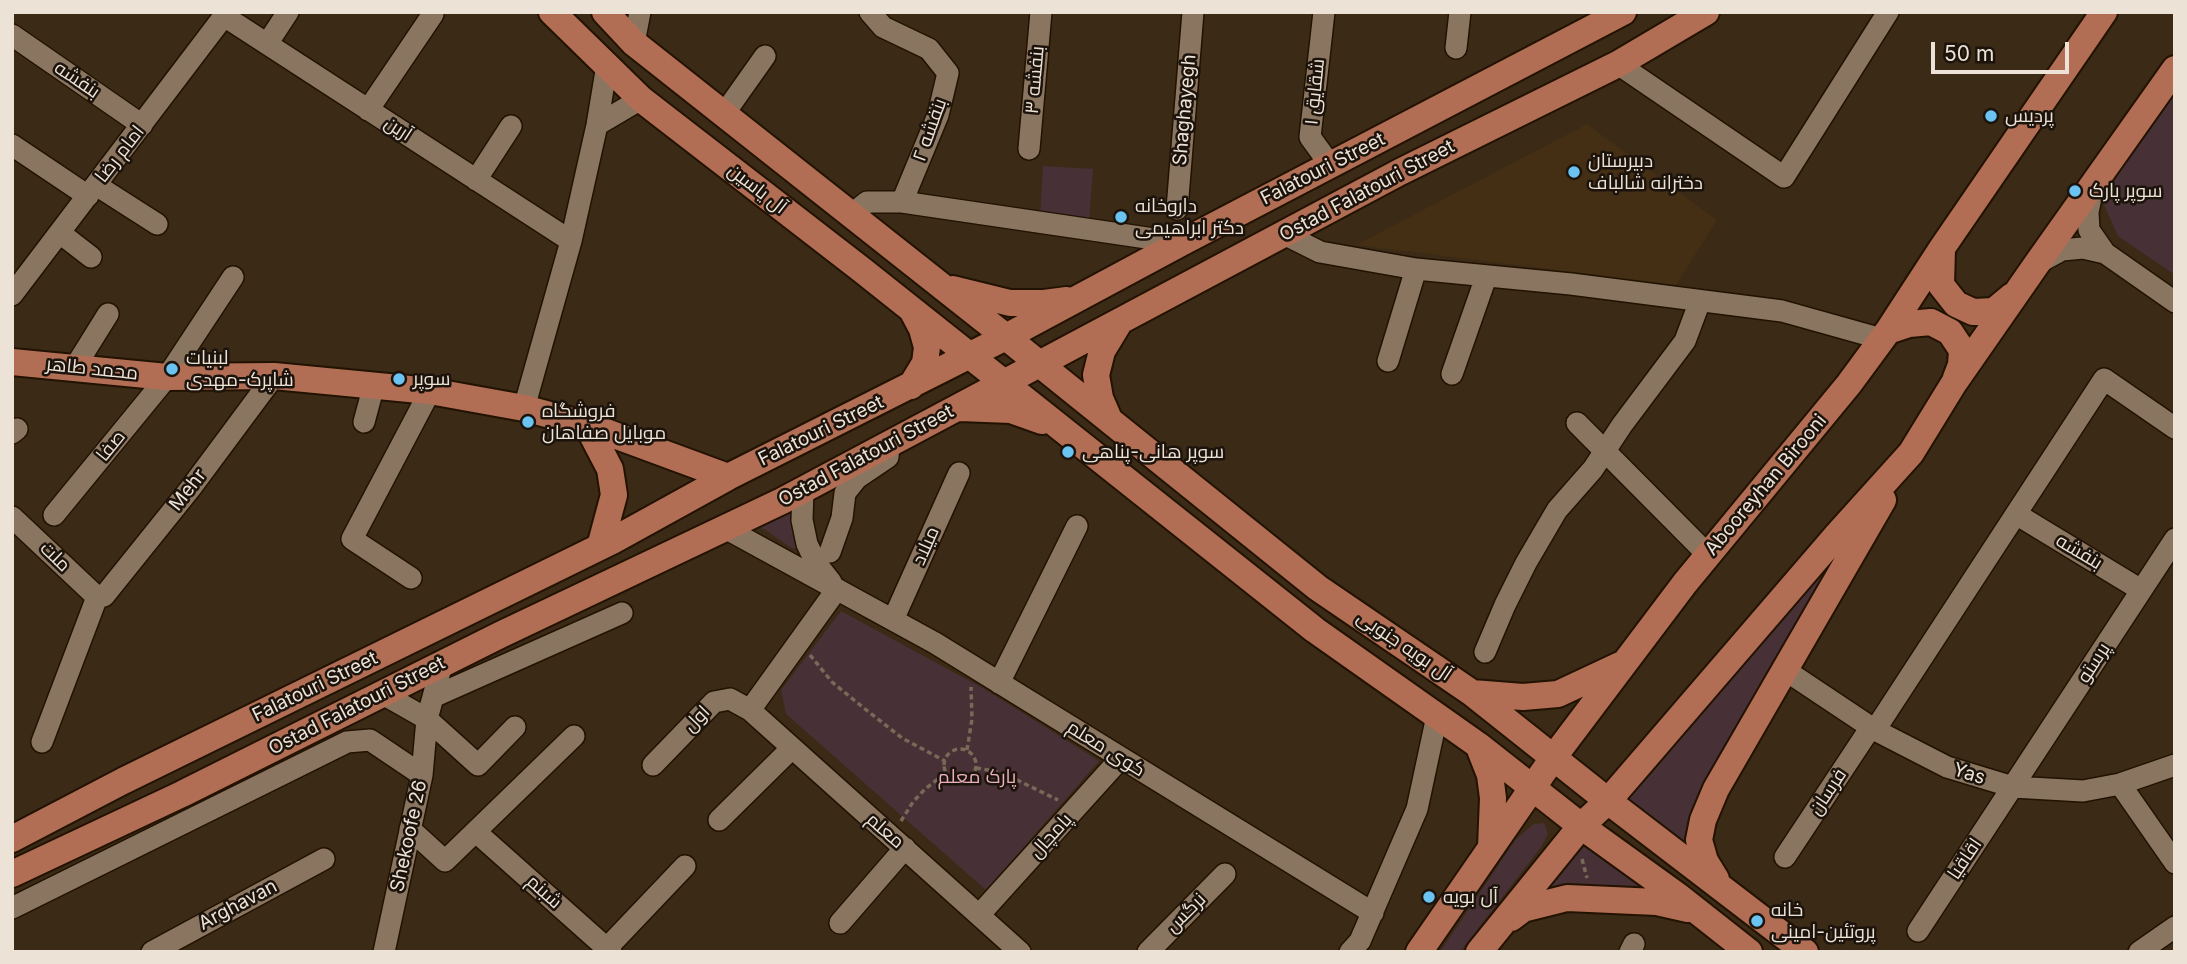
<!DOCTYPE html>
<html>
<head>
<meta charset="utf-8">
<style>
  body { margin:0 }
  #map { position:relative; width:2187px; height:964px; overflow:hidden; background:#3b2a16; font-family:Inter,sans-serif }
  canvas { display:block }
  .frame { position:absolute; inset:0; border:14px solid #ede2d6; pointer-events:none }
  .scale { position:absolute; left:1931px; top:42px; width:138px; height:32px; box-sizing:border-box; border:4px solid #ede2d6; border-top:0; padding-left:9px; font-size:21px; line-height:24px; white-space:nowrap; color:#ede2d6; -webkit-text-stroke:5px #1c140c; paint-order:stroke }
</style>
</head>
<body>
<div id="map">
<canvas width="2187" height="964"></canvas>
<div class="frame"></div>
<div class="scale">50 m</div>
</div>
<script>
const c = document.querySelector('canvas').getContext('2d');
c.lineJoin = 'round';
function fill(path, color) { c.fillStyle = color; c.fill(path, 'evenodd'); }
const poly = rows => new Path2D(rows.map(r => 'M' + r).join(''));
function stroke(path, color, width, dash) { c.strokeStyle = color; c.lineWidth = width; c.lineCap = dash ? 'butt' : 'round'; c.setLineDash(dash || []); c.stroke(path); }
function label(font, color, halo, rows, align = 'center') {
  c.font = font + ' Inter,Cairo,sans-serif'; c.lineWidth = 5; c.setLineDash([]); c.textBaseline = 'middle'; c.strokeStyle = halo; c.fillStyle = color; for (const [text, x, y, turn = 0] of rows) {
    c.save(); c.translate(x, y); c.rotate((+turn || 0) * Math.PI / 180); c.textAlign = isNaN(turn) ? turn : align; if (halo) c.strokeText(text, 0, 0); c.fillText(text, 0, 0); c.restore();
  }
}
const built = poly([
  [1587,124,1717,220,1676,285,1356,245]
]);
const green = poly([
  [2175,90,2175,271,2172,273,2118,236,2100,196],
  [1043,166,1093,169,1089,221,1040,217],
  [792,505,790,517,801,551,790,547,764,529,750,525],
  [1860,524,1691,847,1627,799],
  [841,611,986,690,1099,761,986,890,786,714,781,690],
  [1544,823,1548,834,1541,847,1460,952,1440,952,1516,839,1534,824],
  [1577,840,1649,893,1621,887,1589,887,1526,899]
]);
const path = poly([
  [810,655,832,682,865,709,902,738,945,761],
  '944 765a16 16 0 1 1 32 0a16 16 0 1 1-32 0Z',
  [967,750,972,719,971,687],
  [976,768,994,771,1015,779,1058,800],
  [901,821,913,802,925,789,938,779,948,775],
  [1582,859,1587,878]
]);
const minor = poly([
  [870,12,883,27,929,49,948,73,938,115,902,202],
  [1324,12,1310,137,1331,166],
  [224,16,571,241],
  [12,35,142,125],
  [634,43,640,12],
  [267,44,288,12],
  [1456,48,1460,12],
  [1618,64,1784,177,1888,12],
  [368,110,433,14],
  [724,114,765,56],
  [597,125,641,99],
  [12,145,88,196],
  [1029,149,1041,12],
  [476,180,511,126],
  [96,185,157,224],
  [2093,188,2088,212,2089,230,2105,253,2175,302],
  [1177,209,1193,12],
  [851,215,867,202,902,202,1181,243],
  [60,233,91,257],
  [1284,234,1320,252,1416,269,1571,284,1782,311,1882,339],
  [2038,263,2062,250,2083,248,2105,253],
  [12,295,227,12],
  [1388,361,1416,269],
  [75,367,108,314],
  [1452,374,1486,277],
  [524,408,571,241,597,125,607,65],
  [364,422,374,385],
  [1577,423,1708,555],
  [12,433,17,429],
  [803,490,802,520,807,544,816,563,831,582],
  [2016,514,2141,590],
  [54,515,167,377,233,277],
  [12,517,97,597],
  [725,528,935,643,1373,913],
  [830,552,842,518,845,493,857,478,888,457,889,444],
  [411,578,352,539,430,391],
  [97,597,104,596,190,489,274,376],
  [893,620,959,473],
  [1485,652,1505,605,1526,563,1557,510,1593,469,1622,425,1685,341,1700,301],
  [1785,670,1875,730,1947,767,2013,787,2083,791,2120,784,2175,765],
  [999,683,1077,526],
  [383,694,427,719,478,765,515,727],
  [433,697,622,613],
  [750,710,837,589],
  [1875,730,2104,379,2175,428],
  [42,742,97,597],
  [653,765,714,702,730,699,750,710,1020,952],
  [2120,784,2175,863],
  [719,820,792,748],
  [410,829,445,861,574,736],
  [476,832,611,952],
  [1785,857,1871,727],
  [12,908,347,742,370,740,422,775],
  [980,914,1121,758],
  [840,923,905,848],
  [1918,931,2175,539],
  [607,948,685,866],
  [152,952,324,859],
  [384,952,422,775,427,719,442,664],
  [1148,952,1225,874],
  [1350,952,1360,941,1417,809,1437,716],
  [1630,952,1634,944],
  [2139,952,2175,927]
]);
const major = poly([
  [552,12,641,99,862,270,1315,630,1478,745,1581,826,1678,896,1749,952],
  [605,12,634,43,1006,337,1318,588,1472,693,1608,801,1805,952],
  [1942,249,1941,285,1956,304,1973,312,1994,311,2012,296],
  [953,289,1010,303,1044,303,1067,300],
  [1888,331,1909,324,1931,322,1950,332,1962,350,1961,365,1956,378],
  [12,362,167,377,274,376,430,391,524,408,587,425,728,477],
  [911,386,925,363,927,347,922,329,912,310],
  [960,408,1011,410,1042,421],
  [1109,419,1100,398,1096,375,1102,351,1119,323],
  [587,425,610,469,614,495,600,547],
  [1472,693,1523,697,1558,694,1620,665],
  [1479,747,1490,775,1493,798,1491,847],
  [12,839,123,781,612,541,728,477,1006,337,1181,243,1623,12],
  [12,874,182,794,500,635,782,501,1400,172,1618,64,1706,12],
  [1716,879,1705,861,1699,840,1703,820,1716,789,1883,500],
  [1511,918,1523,909,1567,898,1657,902,1688,909],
  [1419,952,1553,758,1685,583,1849,384,1888,331,1942,248,2104,12],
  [1479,952,1581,826,1608,801,1837,535,1911,453,1954,383,2036,265,2175,69]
]);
const markers = [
  [1991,116,7,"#6bc3f2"],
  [1574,172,7,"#6bc3f2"],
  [2075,191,7,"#6bc3f2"],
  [1121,217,7,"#6bc3f2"],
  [172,369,7,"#6bc3f2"],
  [399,379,7,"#6bc3f2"],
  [528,422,7,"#6bc3f2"],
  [1068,452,7,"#6bc3f2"],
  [1429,897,7,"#6bc3f2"],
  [1757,921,7,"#6bc3f2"]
];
const streetNames = [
  ["بنفشه",77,80,34],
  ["بنفشه ۳",1035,80,-85],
  ["شقایق ۱",1315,92,-84],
  ["Shaghayegh",1185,110,-85],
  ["آرین",398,129,33],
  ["بنفشه ۲",930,130,-70],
  ["امام رضا",120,154,-52],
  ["Falatouri Street",1323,169,-27],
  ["آل یاسین",757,189,38],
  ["Ostad Falatouri Street",1367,191,-28],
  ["محمد طاهر",92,369,6],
  ["Falatouri Street",821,431,-26],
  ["صفا",111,446,-51],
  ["Ostad Falatouri Street",866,456,-28],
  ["Abooreyhan Birooni",1766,485,-50],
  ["Mehr",188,490,-52],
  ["میلاد",926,546,-66],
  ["بنفشه",2079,552,31],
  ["ملت",55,557,44],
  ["آل بویه جنوبی",1404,646,34],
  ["پرستو",2094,663,-57],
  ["Falatouri Street",315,687,-26],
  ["Ostad Falatouri Street",357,706,-27],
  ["اول",697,719,-46],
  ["کوی معلم",1106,749,32],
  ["Yas",1969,774,17],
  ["فرسان",1828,792,-56],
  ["معلم",885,831,41],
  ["Shekoofe 26",409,836,-78],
  ["پامچال",1051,836,-48],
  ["اقاقیا",1965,859,-56],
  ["شبنم",544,892,42],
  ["Arghavan",238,905,-28],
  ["نرگس",1186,913,-45]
];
const poiNames = [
  ["پردیس",2005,116],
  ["دبیرستان",1588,161],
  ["دخترانه شالباف",1588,183],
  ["سوپر پارک",2089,191],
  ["داروخانه",1135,206],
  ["دکتر ابراهیمی",1135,228],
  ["لبنیات",186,358],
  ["شاپرک-مهدی",186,380],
  ["سوپر",413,379],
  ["فروشگاه",542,411],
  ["موبایل صفاهان",542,433],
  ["سوپر هانی-پناهی",1082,452],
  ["آل بویه",1443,897],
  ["خانه",1771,910],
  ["پروتئین-امینی",1771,932]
];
const parkNames = [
  ["پارک معلم",977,777]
];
fill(built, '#442e14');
fill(green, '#473136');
stroke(minor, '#221201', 24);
stroke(major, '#221201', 30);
stroke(path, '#786958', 3.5, [5, 3.5]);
stroke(minor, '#8a7660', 21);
stroke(major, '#b16e54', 26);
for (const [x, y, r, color] of markers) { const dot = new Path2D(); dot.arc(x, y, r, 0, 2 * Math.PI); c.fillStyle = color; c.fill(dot); stroke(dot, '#1c140c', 2.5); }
label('19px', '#ede2d6', '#1c140c', streetNames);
label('19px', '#ede2d6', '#1c140c', poiNames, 'left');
label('19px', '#eaafbc', '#1c140c', parkNames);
</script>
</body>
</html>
